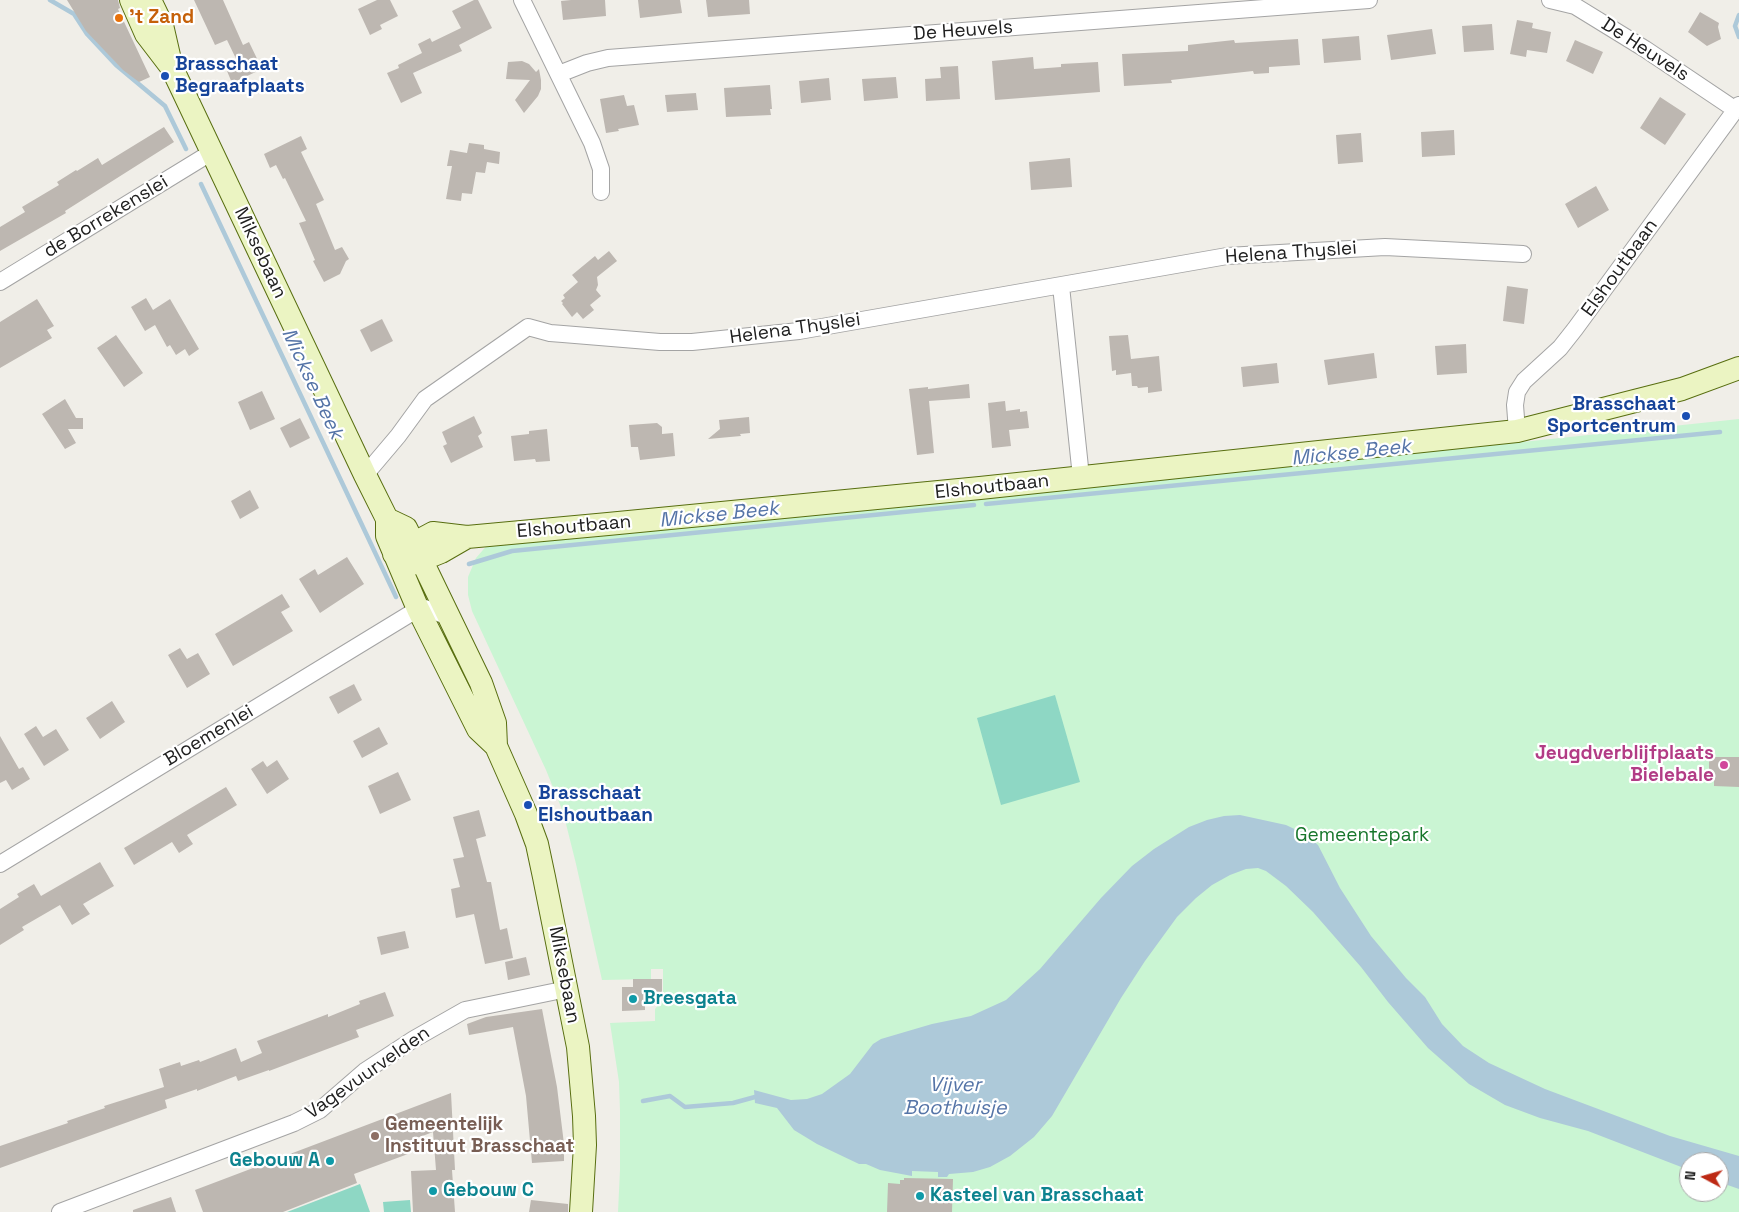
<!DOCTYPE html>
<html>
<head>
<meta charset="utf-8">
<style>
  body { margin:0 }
  #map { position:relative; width:1739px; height:1212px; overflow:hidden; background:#f0eee8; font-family:"Space Grotesk",sans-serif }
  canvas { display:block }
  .north { position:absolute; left:1679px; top:1152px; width:50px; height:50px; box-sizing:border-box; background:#fff; border:1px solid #a6a6a6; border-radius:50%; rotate:276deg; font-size:14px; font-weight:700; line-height:20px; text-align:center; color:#202020 }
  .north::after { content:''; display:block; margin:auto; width:18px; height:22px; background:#bd2914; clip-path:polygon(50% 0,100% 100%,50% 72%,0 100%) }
</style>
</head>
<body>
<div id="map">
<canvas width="1739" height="1212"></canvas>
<div class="north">N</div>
</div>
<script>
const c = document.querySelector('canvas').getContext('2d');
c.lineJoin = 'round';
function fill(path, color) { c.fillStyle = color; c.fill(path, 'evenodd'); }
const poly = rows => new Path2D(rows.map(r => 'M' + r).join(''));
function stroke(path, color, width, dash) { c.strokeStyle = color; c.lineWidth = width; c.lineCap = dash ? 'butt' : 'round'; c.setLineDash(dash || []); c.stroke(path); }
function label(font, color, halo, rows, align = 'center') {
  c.font = font + ' "Space Grotesk",sans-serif'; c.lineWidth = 4.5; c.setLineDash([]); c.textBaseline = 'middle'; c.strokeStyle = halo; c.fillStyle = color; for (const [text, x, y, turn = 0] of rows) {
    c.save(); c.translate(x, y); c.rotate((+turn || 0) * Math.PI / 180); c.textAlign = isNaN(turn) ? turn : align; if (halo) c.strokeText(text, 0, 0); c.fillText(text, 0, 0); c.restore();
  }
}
const park = poly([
  [1739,419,1739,1212,618,1212,620,1170,620,1111,619,1082,610,1023,655,1021,655,1009,663,999,663,969,651,969,651,979,602,980,576,864,563,812,546,770,472,611,468,595,468,577,476,558,489,543,1419,453],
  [1689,1162,1719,1162,1719,1192,1689,1192]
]);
const pitch = poly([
  [1055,695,1080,782,1001,805,977,718],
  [360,1184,370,1212,287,1212],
  [410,1200,411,1212,384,1212,383,1202]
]);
const water = poly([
  [1240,815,1286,825,1305,834,1318,845,1340,888,1371,936,1406,978,1425,997,1442,1024,1463,1046,1489,1063,1545,1089,1670,1136,1739,1156,1739,1189,1719,1182,1719,1162,1689,1162,1689,1170,1588,1131,1540,1118,1505,1105,1469,1084,1428,1048,1388,1002,1361,967,1313,912,1286,886,1266,871,1258,868,1246,869,1230,875,1212,885,1196,898,1177,917,1145,961,1121,998,1052,1116,1034,1137,1010,1156,990,1167,973,1172,949,1174,947,1177,938,1177,938,1172,912,1171,912,1176,880,1170,866,1164,859,1164,817,1144,794,1130,777,1108,755,1103,754,1090,791,1100,807,1099,822,1094,850,1074,873,1044,881,1039,932,1024,971,1016,1006,1000,1040,969,1101,898,1132,866,1154,849,1189,827,1207,820,1224,816]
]);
const stream = poly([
  [50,0,74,14,87,34,116,65,165,106,186,149],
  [1739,15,1735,26,1739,37],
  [201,184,396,597],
  [986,504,1720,432],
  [469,564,512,551,974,505],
  [643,1101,670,1096,685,1107,733,1103,755,1097]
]);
const building = poly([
  [67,0,118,0,120,8,118,9,150,77,139,82,123,70,86,31],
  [194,0,223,0,243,45,249,42,262,69,232,83,227,71,239,65,227,40,215,45],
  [377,0,390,0,398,16,380,25,382,29,370,35,358,9],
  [474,0,478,0,492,28,459,45,462,51,413,73,422,93,401,103,387,73,399,68,398,65,422,53,418,44,430,38,432,42,461,28,452,11],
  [571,0,605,0,606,16,563,20,561,1],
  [638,0,680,0,682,13,640,18],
  [706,0,749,0,750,14,708,17],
  [1700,12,1719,23,1718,27,1721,39,1707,46,1688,32],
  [1517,20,1533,23,1532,28,1551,32,1547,53,1527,50,1526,57,1510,54],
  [1492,24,1494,50,1464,52,1462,26],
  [1432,29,1436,54,1391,60,1387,35],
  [1359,36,1361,60,1324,63,1322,39],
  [1298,39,1300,65,1269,67,1269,73,1254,74,1253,71,1171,80,1172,83,1124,86,1122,54,1188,51,1188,45,1234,40,1235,43],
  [1575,40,1603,52,1593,74,1566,61],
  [1033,57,1034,69,1061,67,1061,64,1098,62,1100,92,995,100,992,61],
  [522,61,529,64,536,72,539,69,541,80,541,89,538,96,524,113,515,100,530,80,506,79,508,62],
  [958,66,960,99,926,101,925,79,941,78,940,67],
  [896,77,898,98,864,101,862,79],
  [829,78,831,100,801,103,799,81],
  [770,85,772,109,770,109,771,115,726,117,724,88],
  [696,93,698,110,667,112,665,95],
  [624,95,627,106,634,105,639,125,618,129,619,131,606,133,600,99],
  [1660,97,1686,114,1665,145,1640,128],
  [164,127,174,142,65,211,66,213,0,251,0,227,25,212,22,207,59,185,57,182,76,170,77,171,98,158,102,165],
  [1454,130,1455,155,1422,157,1421,132],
  [1361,133,1363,162,1338,164,1336,135],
  [301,136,307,149,301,152,324,200,316,204,335,250,342,247,349,259,346,261,340,274,324,282,313,261,315,260,299,223,306,221,285,178,283,179,276,165,270,168,264,154],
  [469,143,484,145,484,149,500,152,499,164,487,162,485,173,476,172,472,194,462,193,461,201,446,199,452,166,447,166,450,150,467,153],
  [1070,158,1072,187,1031,190,1029,162],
  [1596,186,1609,210,1578,228,1565,204],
  [609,251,617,261,597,277,598,285,596,290,601,296,590,305,594,310,583,319,577,312,572,317,562,304,563,303,561,301,565,298,563,295,578,282,572,275,595,256,598,260],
  [1507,286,1528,289,1524,324,1503,321],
  [146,298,153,310,170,299,199,349,189,356,185,349,176,355,170,345,167,347,155,325,145,331,131,307],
  [37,299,54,326,47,330,52,338,0,368,0,322],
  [382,319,393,341,371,352,360,330],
  [116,335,143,373,124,387,97,348],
  [1128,335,1131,359,1159,356,1162,391,1148,393,1148,387,1138,388,1137,386,1132,386,1131,373,1116,375,1116,370,1112,371,1109,336],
  [1466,344,1467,373,1437,375,1435,346],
  [1374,353,1377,378,1328,385,1324,360],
  [1277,363,1279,383,1243,387,1241,367],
  [969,384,970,398,929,401,934,453,917,455,909,389,928,387,928,389],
  [262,391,275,419,250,430,238,402],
  [65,399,76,418,83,418,83,429,68,429,76,443,65,449,42,414],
  [1005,401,1006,411,1020,409,1020,412,1027,411,1029,428,1009,430,1011,446,992,448,988,403],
  [474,416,482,433,478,436,483,447,451,463,443,446,447,444,442,432],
  [749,417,750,433,740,434,741,436,708,439,720,429,719,420],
  [300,418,310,438,290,448,280,428],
  [657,423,662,427,662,434,673,433,675,456,640,460,638,447,631,447,629,425],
  [547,429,550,461,536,462,535,459,514,461,511,436,529,434,529,431],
  [250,490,259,508,240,519,231,501],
  [347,557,364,584,320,613,299,579,315,569,318,575],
  [282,594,290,607,281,612,293,631,233,666,215,634],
  [180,648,187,659,198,653,210,674,187,688,168,655],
  [354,684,362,700,338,714,329,697],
  [112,701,125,722,100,739,86,718],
  [36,726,43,737,56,729,69,750,44,766,24,734],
  [379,727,388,744,362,758,353,741],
  [0,736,19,769,23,767,30,779,12,790,6,780,0,783],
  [1709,757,1739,757,1739,787,1714,786,1714,772,1709,772],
  [277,760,289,779,267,794,251,769,263,761,267,767],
  [398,772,411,800,380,814,368,786],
  [226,787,237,805,187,835,193,844,179,853,172,842,134,865,124,848],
  [479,810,486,836,476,839,487,882,491,882,500,930,507,928,513,958,485,964,474,914,456,918,451,889,460,887,453,859,464,857,453,817],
  [100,862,114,886,83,904,90,914,72,925,60,905,22,927,24,930,0,945,0,909,19,897,17,894,34,884,41,896],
  [405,931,409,948,381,955,377,937],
  [526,957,530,975,508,980,505,962],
  [633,979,662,979,662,999,645,999,645,1010,622,1011,622,987,633,987],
  [385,992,394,1016,356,1030,359,1037,269,1071,269,1070,238,1081,236,1076,197,1091,197,1089,165,1100,167,1108,0,1168,0,1146,68,1123,67,1121,105,1108,104,1106,164,1087,159,1069,180,1062,181,1066,199,1060,200,1062,236,1048,241,1062,262,1053,257,1041,328,1014,328,1017,360,1004,359,1001],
  [542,1009,557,1087,564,1144,564,1161,532,1163,526,1096,513,1027,469,1035,467,1024,486,1017],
  [451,1093,455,1170,452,1170,455,1212,413,1212,411,1171,436,1170,433,1132,404,1143,408,1154,354,1174,357,1183,283,1212,203,1212,195,1190],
  [904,1178,953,1179,952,1212,887,1212,888,1183,900,1184,900,1180,904,1180],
  [171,1197,176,1212,133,1212,133,1210],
  [531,1200,568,1204,568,1212,529,1212]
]);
const street = poly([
  [522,0,592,143,601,169,601,192],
  [1550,0,1575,6,1645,49,1736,110],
  [559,74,587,63,608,58,1369,0],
  [0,282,212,152],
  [1061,286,1081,477],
  [1517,431,1515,405,1517,392,1524,381,1560,348,1575,329,1739,105],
  [365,475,398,436,425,399,528,327,550,333,563,334,660,342,692,342,799,331,1227,256,1385,247,1523,254],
  [0,864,418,609,425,608,449,617],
  [60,1212,294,1123,320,1110,365,1071,414,1039,465,1010,567,989]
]);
const secondary = poly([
  [131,0,146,34,172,68,365,475,387,519,387,536,418,609,478,729,496,746,526,814,537,844,544,877,578,1047,584,1116,585,1145,581,1212],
  [150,0,162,25,170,60],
  [387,519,406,528,481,683,495,723,496,746],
  [394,554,433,533,467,537,608,524,980,488,1517,431,1682,389,1739,368],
  [409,565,441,552,467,537]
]);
const markers = [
  [119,18,5,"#e8710a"],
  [165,76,5,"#1a4fb4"],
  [1686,416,5,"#1a4fb4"],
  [1724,765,5,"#d1479c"],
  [528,805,5,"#1a4fb4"],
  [633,999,5,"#0f9aa8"],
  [375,1136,5,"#8d6e63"],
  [330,1161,5,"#0f9aa8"],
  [433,1191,5,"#0f9aa8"],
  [920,1196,5,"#0f9aa8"]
];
const foodNames = [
  ["'t Zand",129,18]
];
const streetNames = [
  ["De Heuvels",963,31,-4],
  ["De Heuvels",1645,50,33],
  ["de Borrekenslei",106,217,-31],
  ["Miksebaan",260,253,65],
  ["Helena Thyslei",1291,253,-4],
  ["Elshoutbaan",1620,268,-54],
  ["Helena Thyslei",795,329,-8],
  ["Elshoutbaan",992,487,-6],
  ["Elshoutbaan",574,527,-5],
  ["Bloemenlei",209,736,-31],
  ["Miksebaan",564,975,79],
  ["Vagevuurvelden",368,1073,-35]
];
const transitNames = [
  ["Brasschaat",175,65],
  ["Begraafplaats",175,87],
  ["Brasschaat",1676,405,"right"],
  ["Sportcentrum",1676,427,"right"],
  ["Brasschaat",538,794],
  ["Elshoutbaan",538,816]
];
const hotelNames = [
  ["Jeugdverblijfplaats",1714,754],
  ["Bielebale",1714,776]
];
const parkNames = [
  ["Gemeentepark",1362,836]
];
const cultureNames = [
  ["Breesgata",643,999],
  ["Gebouw A",320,1161,"right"],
  ["Gebouw C",443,1191],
  ["Kasteel van Brasschaat",930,1196]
];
const educationNames = [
  ["Gemeentelijk",385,1125],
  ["Instituut Brasschaat",385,1147]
];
const waterNames = [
  ["Mickse Beek",312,384,65],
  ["Mickse Beek",1351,453,-6],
  ["Mickse Beek",719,515,-6],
  ["Vijver",955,1086],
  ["Boothuisje",955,1109]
];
fill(park, '#caf5d3');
fill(pitch, '#8ed7c4');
fill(water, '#adc9d9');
stroke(stream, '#adc9d9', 4.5);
fill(building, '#bdb7b1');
stroke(street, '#a4a4a4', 18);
stroke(secondary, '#586e10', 24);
stroke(street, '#fff', 16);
stroke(secondary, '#ebf4c2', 22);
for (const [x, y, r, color] of markers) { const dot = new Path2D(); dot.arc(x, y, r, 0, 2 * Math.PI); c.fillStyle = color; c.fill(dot); stroke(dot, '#fff', 2); }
label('bold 19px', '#c56008', '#fff', foodNames, 'left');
label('19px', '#202020', '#fff', streetNames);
label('bold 19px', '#164399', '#fff', transitNames, 'left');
label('bold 19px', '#b23c85', '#fff', hotelNames, 'right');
label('19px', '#17762b', '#fff', parkNames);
label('bold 19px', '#0d838f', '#fff', cultureNames, 'left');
label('bold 19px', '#785e54', '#fff', educationNames, 'left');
label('italic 20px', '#5574a7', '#fff', waterNames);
</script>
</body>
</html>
